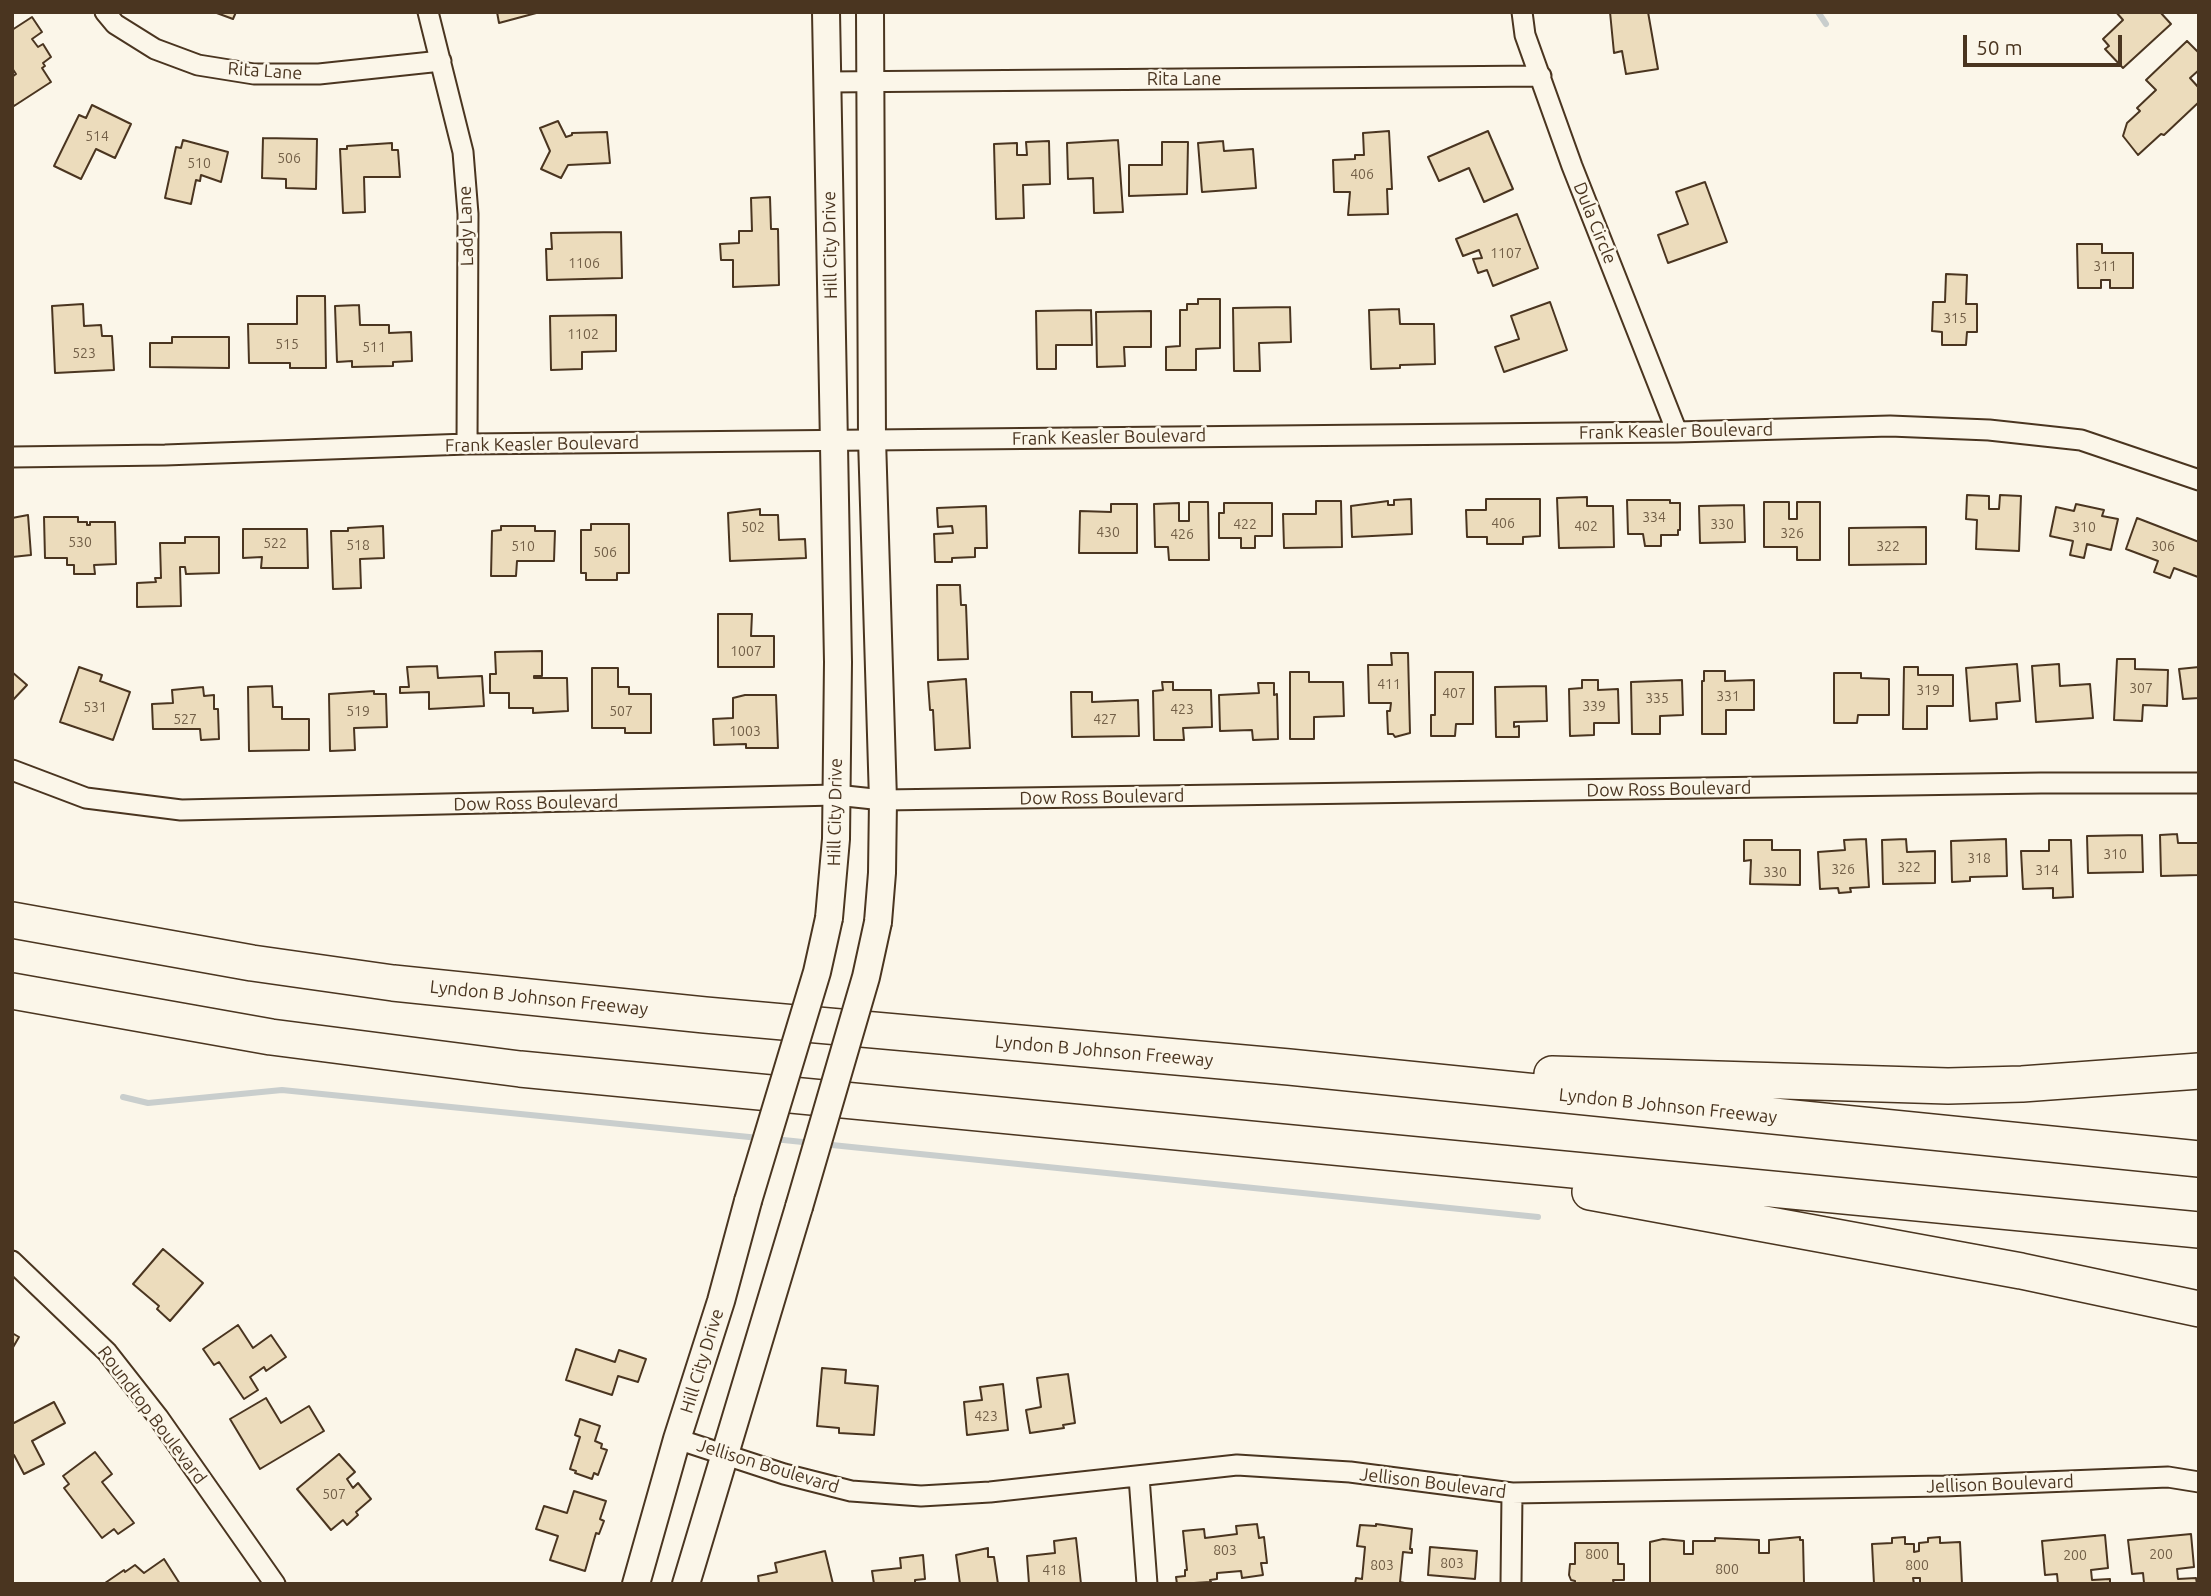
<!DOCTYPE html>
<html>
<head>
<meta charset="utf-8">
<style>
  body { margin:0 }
  #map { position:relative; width:2211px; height:1596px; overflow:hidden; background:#fbf6e9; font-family:Ubuntu,sans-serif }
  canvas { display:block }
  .frame { position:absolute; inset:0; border:14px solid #4a3520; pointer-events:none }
  .scale { position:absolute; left:1963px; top:35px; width:159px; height:32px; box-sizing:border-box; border:4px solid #4a3520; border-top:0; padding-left:9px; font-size:21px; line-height:24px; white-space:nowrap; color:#4a3520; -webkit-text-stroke:5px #fbf6e9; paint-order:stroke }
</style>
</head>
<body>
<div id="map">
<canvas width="2211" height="1596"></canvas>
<div class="frame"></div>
<div class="scale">50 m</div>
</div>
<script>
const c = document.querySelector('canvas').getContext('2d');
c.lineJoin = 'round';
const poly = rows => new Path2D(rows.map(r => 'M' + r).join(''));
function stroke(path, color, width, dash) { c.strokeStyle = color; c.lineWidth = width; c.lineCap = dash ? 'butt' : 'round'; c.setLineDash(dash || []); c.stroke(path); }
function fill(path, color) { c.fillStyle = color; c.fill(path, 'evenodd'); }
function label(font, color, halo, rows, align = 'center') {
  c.font = font + ' Ubuntu,sans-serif'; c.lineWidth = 5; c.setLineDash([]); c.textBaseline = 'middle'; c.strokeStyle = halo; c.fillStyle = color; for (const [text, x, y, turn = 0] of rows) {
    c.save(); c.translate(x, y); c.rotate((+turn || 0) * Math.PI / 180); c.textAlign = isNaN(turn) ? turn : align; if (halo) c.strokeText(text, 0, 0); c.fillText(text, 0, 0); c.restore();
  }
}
const stream = poly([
  [1818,12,1826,24],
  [123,1097,148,1103,282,1090,759,1138],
  [774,1139,812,1143],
  [822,1144,1538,1217]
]);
const building = poly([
  [214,12,236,12,233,19,214,12],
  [497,12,540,12,499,23,497,12],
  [1610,12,1648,12,1658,69,1626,74,1622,51,1614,53,1610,12],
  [2116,12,2160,12,2171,24,2123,68,2105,49,2109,46,2103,39,2123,20,2116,12],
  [32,17,42,32,32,39,38,47,43,44,51,57,43,63,45,66,42,68,51,82,14,106,12,103,12,77,16,74,12,68,12,30,32,17],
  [2187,41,2199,53,2199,70,2190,78,2199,88,2199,102,2164,135,2161,134,2138,155,2123,136,2127,123,2140,111,2137,108,2156,90,2146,80,2187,41],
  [92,105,131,124,115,158,96,149,81,179,54,166,79,115,86,118,92,105],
  [558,121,566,137,572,135,572,133,607,132,610,163,568,165,561,178,541,169,550,151,540,128,558,121],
  [1389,131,1392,189,1387,189,1388,214,1348,215,1350,192,1334,192,1333,160,1355,159,1355,155,1364,155,1363,133,1389,131],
  [1488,131,1513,189,1484,202,1469,168,1439,181,1428,157,1488,131],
  [263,138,317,139,316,189,286,188,286,179,262,178,263,138],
  [183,140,228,152,221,182,201,175,200,181,196,180,191,204,165,198,176,147,181,148,183,140],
  [1118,140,1123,212,1094,213,1093,178,1068,179,1067,143,1118,140],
  [1049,141,1050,184,1023,185,1024,218,996,219,994,144,1017,143,1017,155,1027,155,1026,142,1049,141],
  [1223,141,1224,151,1253,149,1256,188,1202,192,1198,143,1223,141],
  [1162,142,1188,142,1187,194,1129,196,1129,165,1162,165,1162,142],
  [392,143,392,150,398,150,400,177,364,177,365,212,343,213,340,149,347,149,347,146,392,143],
  [1705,182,1727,242,1668,263,1658,235,1688,224,1676,192,1705,182],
  [770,197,771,229,778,229,779,285,733,287,733,260,721,260,720,244,739,243,739,231,752,231,751,198,770,197],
  [1517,214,1538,268,1493,286,1487,270,1478,273,1473,259,1482,258,1479,250,1463,256,1456,239,1517,214],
  [621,232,622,278,547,280,546,249,552,249,551,233,621,232],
  [2077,244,2102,244,2102,253,2133,253,2133,288,2110,288,2110,280,2101,280,2101,288,2078,288,2077,244],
  [1946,274,1967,275,1966,304,1977,304,1977,332,1967,332,1966,345,1942,345,1942,332,1932,331,1933,302,1945,302,1946,274],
  [297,296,325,296,326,368,290,368,290,363,249,363,248,324,297,324,297,296],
  [1198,299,1220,299,1220,348,1196,349,1196,370,1166,370,1166,347,1180,346,1180,310,1187,310,1187,304,1198,304,1198,299],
  [1550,302,1567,350,1504,372,1495,347,1519,339,1511,316,1550,302],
  [83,304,84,326,101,325,102,336,112,336,114,370,55,373,52,306,83,304],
  [359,305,360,325,389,325,389,333,411,332,412,361,393,362,393,366,352,367,352,361,337,362,335,306,359,305],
  [1290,307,1291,342,1259,343,1260,371,1234,371,1233,308,1290,307],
  [1399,309,1400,324,1434,324,1435,364,1400,365,1400,368,1371,369,1369,310,1399,309],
  [1091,310,1092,345,1056,345,1056,369,1037,369,1036,311,1091,310],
  [1151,311,1151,347,1124,347,1125,366,1097,367,1096,312,1151,311],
  [616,315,616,351,582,352,582,369,551,370,550,316,616,315],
  [172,337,229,337,229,368,150,367,150,343,172,343,172,337],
  [1967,495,1989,496,1989,509,1999,509,2000,495,2021,496,2019,551,1976,549,1977,520,1966,519,1967,495],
  [1587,497,1587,506,1613,506,1614,547,1559,548,1557,498,1587,497],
  [1411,499,1412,534,1352,537,1351,506,1388,501,1388,505,1394,505,1394,500,1411,499],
  [1486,499,1540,499,1540,536,1523,537,1523,544,1487,544,1487,537,1467,537,1466,510,1486,510,1486,499],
  [1627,500,1670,500,1670,503,1680,503,1680,530,1678,530,1678,535,1661,535,1661,546,1645,546,1643,534,1628,534,1627,500],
  [1316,501,1341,501,1342,547,1284,548,1283,514,1316,514,1316,501],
  [1189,502,1208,502,1209,560,1169,560,1168,547,1155,547,1154,504,1179,503,1179,521,1189,521,1189,502],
  [1764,502,1789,502,1789,519,1797,519,1797,502,1820,502,1820,560,1797,560,1797,547,1764,547,1764,502],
  [1224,503,1272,503,1272,536,1255,536,1255,548,1241,548,1241,538,1219,538,1219,513,1224,513,1224,503],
  [1111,504,1137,504,1137,553,1079,553,1080,511,1111,512,1111,504],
  [2076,504,2104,510,2102,516,2118,519,2111,550,2087,544,2084,558,2070,555,2073,541,2050,536,2056,507,2074,511,2076,504],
  [1744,505,1745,542,1700,543,1699,506,1744,505],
  [986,506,987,548,975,548,975,557,952,558,952,562,935,562,934,534,953,533,952,526,938,527,937,508,986,506],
  [760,509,760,515,778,515,779,540,805,539,806,558,730,561,728,513,760,509],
  [28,515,31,555,12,557,12,518,28,515],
  [44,517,78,517,78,522,87,522,87,525,90,525,90,522,115,522,116,564,94,565,95,574,74,574,74,565,67,565,67,558,45,558,44,517],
  [2137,518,2199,542,2198,577,2174,568,2170,578,2154,572,2158,561,2126,549,2137,518],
  [591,524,629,524,629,573,617,573,617,580,586,580,586,573,581,573,581,530,591,530,591,524],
  [383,526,384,558,360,559,361,588,333,589,331,531,348,531,348,528,383,526],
  [501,526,535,526,535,531,555,531,554,561,517,561,516,576,491,576,492,531,501,530,501,526],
  [1926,527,1926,564,1849,565,1849,528,1926,527],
  [243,529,307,529,308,568,261,568,262,557,243,558,243,529],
  [185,537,219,537,219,573,186,574,185,567,180,567,181,606,137,607,137,583,156,582,155,578,161,578,160,543,185,543,185,537],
  [937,585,960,585,961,605,966,605,968,659,938,660,937,585],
  [718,614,752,614,751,636,774,636,774,667,718,667,718,614],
  [542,651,542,676,534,676,534,678,567,678,568,711,533,713,533,708,509,708,509,693,490,693,490,674,496,674,495,652,542,651],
  [1391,653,1408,653,1410,733,1395,737,1393,734,1388,734,1387,711,1390,711,1391,703,1369,703,1368,665,1392,665,1391,653],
  [2117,659,2135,659,2135,669,2168,670,2167,706,2143,705,2142,721,2114,720,2117,659],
  [2017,664,2020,701,1996,703,1997,719,1970,721,1966,668,2017,664],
  [2059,664,2060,686,2090,684,2093,718,2036,722,2032,666,2059,664],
  [437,666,438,678,482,676,484,706,429,709,429,692,400,693,400,687,409,687,407,667,437,666],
  [79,667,102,675,100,681,130,692,113,740,60,722,79,667],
  [1904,667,1918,667,1918,675,1953,675,1953,706,1927,706,1927,729,1903,729,1904,667],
  [2199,667,2199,698,2183,699,2179,669,2199,667],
  [592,668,618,668,618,687,629,687,629,694,651,694,651,733,625,733,625,728,592,728,592,668],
  [1704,671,1725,671,1725,681,1754,680,1754,710,1726,710,1726,734,1702,734,1702,681,1704,681,1704,671],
  [12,672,27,685,12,701,12,672],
  [1290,672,1309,672,1309,682,1343,682,1344,716,1314,717,1314,739,1290,739,1290,672],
  [1435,672,1473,672,1473,724,1456,724,1455,736,1431,736,1431,715,1435,715,1435,672],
  [1834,673,1861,673,1861,678,1889,679,1889,715,1858,715,1857,723,1834,723,1834,673],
  [966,679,970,748,935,750,933,710,930,710,928,682,966,679],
  [1582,680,1598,680,1598,690,1618,689,1619,723,1594,723,1594,735,1570,736,1569,689,1582,688,1582,680],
  [1682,680,1683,715,1660,716,1660,734,1632,734,1631,682,1682,680],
  [1162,682,1173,682,1173,690,1211,690,1212,727,1183,728,1184,740,1154,740,1153,691,1163,690,1162,682],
  [1258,683,1274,683,1274,695,1277,694,1278,739,1253,740,1252,730,1220,731,1219,695,1259,693,1258,683],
  [272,686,273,707,282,707,282,719,309,719,309,750,249,751,248,687,272,686],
  [1546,686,1547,721,1514,722,1514,727,1519,726,1519,737,1496,737,1495,687,1546,686],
  [203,687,204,696,214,695,214,709,218,709,219,739,201,740,200,729,153,729,152,704,173,703,172,690,203,687],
  [374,691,374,694,386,694,387,727,354,728,355,750,330,751,329,694,374,691],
  [1071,692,1092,692,1092,702,1138,700,1139,736,1072,737,1071,692],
  [745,695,776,695,778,748,746,748,746,744,714,745,713,719,733,718,733,698,745,695],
  [2177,834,2178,843,2199,843,2199,875,2161,876,2160,835,2177,834],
  [2142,835,2143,872,2088,873,2087,836,2142,835],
  [1866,839,1869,887,1850,888,1851,892,1839,893,1838,888,1820,889,1818,852,1845,850,1844,840,1866,839],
  [1906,839,1907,852,1935,851,1935,883,1883,884,1882,840,1906,839],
  [2006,839,2007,876,1970,877,1970,881,1952,882,1951,841,2006,839],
  [1744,840,1772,840,1772,850,1800,850,1800,885,1750,884,1751,860,1744,861,1744,840],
  [2049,840,2071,840,2073,897,2053,898,2053,888,2023,889,2021,851,2049,851,2049,840],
  [163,1249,203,1283,170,1321,157,1309,159,1306,133,1284,163,1249],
  [238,1325,253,1348,271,1335,286,1357,266,1371,264,1367,250,1377,258,1390,244,1399,219,1362,214,1365,203,1349,238,1325],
  [12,1333,19,1337,12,1349,12,1333],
  [576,1349,615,1362,619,1350,646,1359,638,1382,618,1376,612,1395,566,1380,576,1349],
  [822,1368,846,1370,845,1383,878,1386,874,1435,839,1433,839,1428,817,1426,822,1368],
  [1068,1374,1075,1423,1063,1425,1064,1428,1030,1433,1026,1410,1041,1407,1037,1378,1068,1374],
  [1003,1384,1008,1430,967,1435,964,1402,982,1400,980,1387,1003,1384],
  [266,1398,281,1423,309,1406,324,1431,260,1469,230,1419,266,1398],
  [54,1402,65,1423,32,1441,44,1464,24,1474,14,1455,12,1456,12,1424,54,1402],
  [580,1419,600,1426,595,1441,602,1444,601,1448,607,1450,598,1475,594,1473,592,1479,575,1473,576,1471,570,1469,580,1437,575,1435,580,1419],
  [95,1452,112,1474,102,1482,134,1523,118,1534,114,1529,102,1538,64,1488,69,1484,63,1476,95,1452],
  [339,1454,355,1472,347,1479,353,1488,358,1483,371,1499,356,1512,358,1515,347,1525,343,1520,331,1530,297,1489,339,1454],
  [574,1491,606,1501,600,1519,604,1521,599,1534,596,1533,585,1571,550,1560,558,1536,536,1529,544,1506,567,1513,574,1491],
  [1257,1524,1259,1538,1264,1537,1267,1563,1261,1563,1263,1575,1242,1578,1241,1571,1217,1573,1217,1579,1210,1580,1211,1582,1177,1584,1176,1577,1185,1576,1185,1570,1187,1570,1183,1531,1204,1529,1205,1538,1237,1534,1236,1526,1257,1524],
  [1376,1524,1412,1529,1410,1549,1412,1549,1412,1553,1403,1552,1400,1582,1409,1584,1355,1584,1356,1578,1362,1579,1365,1547,1357,1546,1360,1525,1376,1526,1376,1524],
  [2191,1534,2194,1567,2177,1569,2178,1579,2196,1578,2197,1584,2133,1584,2144,1583,2143,1573,2132,1574,2128,1540,2191,1534],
  [2105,1535,2108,1568,2091,1570,2092,1580,2110,1579,2110,1584,2056,1584,2058,1584,2057,1574,2045,1575,2042,1541,2105,1535],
  [1800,1537,1800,1540,1803,1540,1804,1584,1650,1584,1650,1542,1663,1539,1684,1541,1684,1554,1693,1554,1693,1541,1715,1541,1715,1538,1759,1540,1759,1553,1769,1553,1769,1540,1800,1537],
  [1905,1537,1905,1544,1914,1544,1914,1552,1919,1551,1919,1543,1928,1542,1928,1538,1940,1537,1940,1543,1960,1542,1962,1584,1920,1584,1920,1578,1913,1578,1914,1584,1874,1584,1872,1544,1892,1543,1892,1538,1905,1537],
  [1076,1538,1081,1584,1029,1584,1027,1556,1055,1553,1054,1541,1076,1538],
  [1575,1543,1618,1543,1618,1564,1624,1564,1624,1580,1613,1580,1614,1584,1575,1584,1575,1581,1571,1580,1569,1575,1570,1564,1575,1564,1575,1543],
  [1430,1547,1477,1551,1475,1579,1428,1575,1430,1547],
  [988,1548,988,1557,994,1557,998,1584,960,1584,956,1555,988,1548],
  [825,1551,833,1584,759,1584,758,1576,777,1572,775,1563,825,1551],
  [923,1555,925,1579,915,1580,915,1584,874,1584,872,1571,901,1568,900,1558,923,1555],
  [164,1559,180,1584,105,1583,124,1570,125,1572,135,1565,144,1573,164,1559]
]);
const street = poly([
  [105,12,115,24,155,49,198,65,254,74,319,74,441,61],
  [428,12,463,152,468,214,467,444],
  [1522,12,1525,35,1572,166,1677,432],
  [827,82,1541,76],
  [12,457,165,455,467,444,1677,432,1890,426,1989,430,2081,440,2199,480],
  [12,770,86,798,181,810,836,795,883,800,2041,783,2199,783],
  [12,1261,107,1352,158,1417,275,1584],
  [677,1439,784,1474,851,1491,921,1496,990,1492,1237,1465,1350,1472,1512,1493,1944,1486,2168,1477,2199,1482],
  [1139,1477,1147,1584],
  [1511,1584,1512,1493]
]);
const secondary = poly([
  [826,12,838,662,836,839,829,918],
  [870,12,872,439,883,800,882,873,878,922],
  [636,1584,677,1439,721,1301,748,1201],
  [686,1584,799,1207]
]);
const highway = poly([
  [12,920,252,963,393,983,705,1015,1289,1067,2199,1159],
  [12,991,271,1037,520,1069,2199,1230],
  [1552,1074,1948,1086,2022,1084,2199,1071],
  [1590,1192,2021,1271,2199,1309]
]);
const secondaryBridge = poly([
  [748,1201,817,972,829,918],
  [799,1207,866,977,878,922]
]);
const numberNames = [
  ["514",97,136],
  ["506",289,158],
  ["510",199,163],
  ["406",1362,174],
  ["1107",1506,253],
  ["1106",584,263],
  ["311",2105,266],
  ["315",1955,318],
  ["1102",583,334],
  ["515",287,344],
  ["511",374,347],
  ["523",84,353],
  ["334",1654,517],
  ["406",1503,523],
  ["422",1245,524],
  ["330",1722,524],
  ["402",1586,526],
  ["502",753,527],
  ["310",2084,527],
  ["430",1108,532],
  ["326",1792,533],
  ["426",1182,534],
  ["530",80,542],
  ["522",275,543],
  ["518",358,545],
  ["510",523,546],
  ["322",1888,546],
  ["306",2163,546],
  ["506",605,552],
  ["1007",746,651],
  ["411",1389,684],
  ["307",2141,688],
  ["319",1928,690],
  ["407",1454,693],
  ["331",1728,696],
  ["335",1657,698],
  ["339",1594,706],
  ["531",95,707],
  ["423",1182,709],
  ["519",358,711],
  ["507",621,711],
  ["527",185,719],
  ["427",1105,719],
  ["1003",745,731],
  ["310",2115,854],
  ["318",1979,858],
  ["322",1909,867],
  ["326",1843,869],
  ["314",2047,870],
  ["330",1775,872],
  ["423",986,1416],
  ["507",334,1494],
  ["803",1225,1550],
  ["800",1597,1554],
  ["200",2161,1554],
  ["200",2075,1555],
  ["803",1452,1563],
  ["803",1382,1565],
  ["800",1917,1565],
  ["800",1727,1569],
  ["418",1054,1570]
];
const streetNames = [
  ["Rita Lane",265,71,4],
  ["Rita Lane",1184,79],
  ["Dula Circle",1595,223,68],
  ["Lady Lane",466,226,-92],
  ["Hill City Drive",830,245,-91],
  ["Frank Keasler Boulevard",1676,431,-1],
  ["Frank Keasler Boulevard",1109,437,-1],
  ["Frank Keasler Boulevard",542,444,-1],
  ["Dow Ross Boulevard",1669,789,-1],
  ["Dow Ross Boulevard",1102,797,-1],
  ["Dow Ross Boulevard",536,803,-1],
  ["Hill City Drive",835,812,-89],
  ["Lyndon B Johnson Freeway",539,998,6],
  ["Lyndon B Johnson Freeway",1104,1051,5],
  ["Lyndon B Johnson Freeway",1668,1106,6],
  ["Hill City Drive",702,1361,-73],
  ["Roundtop Boulevard",152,1415,53],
  ["Jellison Boulevard",768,1466,17],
  ["Jellison Boulevard",1433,1483,7],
  ["Jellison Boulevard",2000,1484,-2]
];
stroke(stream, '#c9cecd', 6);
fill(building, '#ecdcbc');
stroke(building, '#4a3520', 2);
stroke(street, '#4a3520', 23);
stroke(secondary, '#4a3520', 30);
stroke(highway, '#4a3520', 38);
stroke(street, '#fbf6e9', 19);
stroke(secondary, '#fbf6e9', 26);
stroke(highway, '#fbf6e9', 35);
stroke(secondaryBridge, '#4a3520', 30, []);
stroke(secondaryBridge, '#fbf6e9', 26);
label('14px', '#725f47', null, numberNames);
label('18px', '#4a3520', '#fbf6e9', streetNames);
</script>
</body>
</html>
